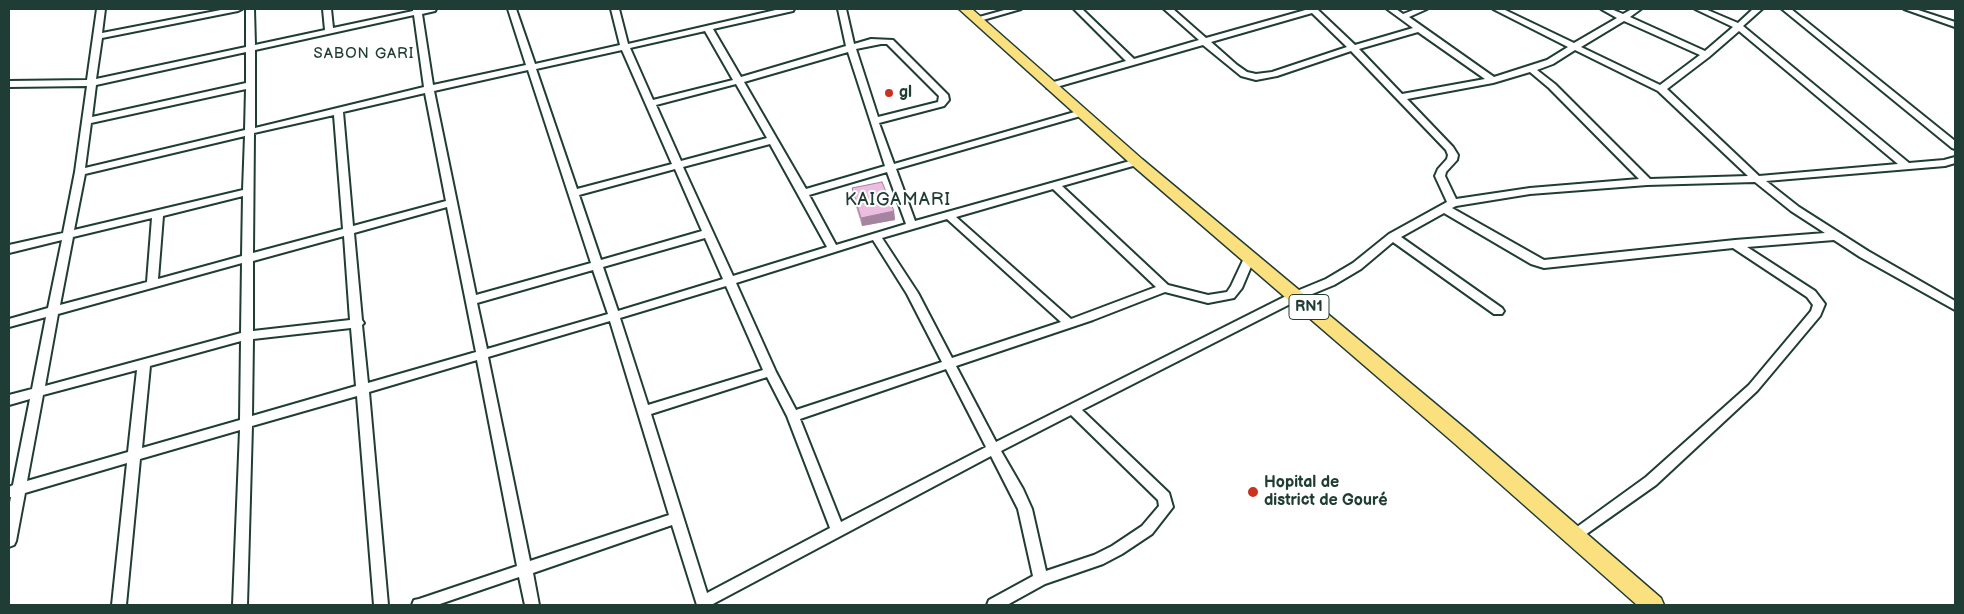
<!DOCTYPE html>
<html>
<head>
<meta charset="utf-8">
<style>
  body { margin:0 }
  #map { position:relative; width:1964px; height:614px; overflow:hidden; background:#fff; font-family:"Balsamiq Sans",sans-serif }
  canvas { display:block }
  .frame { position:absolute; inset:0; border:10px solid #1f3d34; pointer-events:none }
</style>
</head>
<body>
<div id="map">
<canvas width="1964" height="614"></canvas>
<div class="frame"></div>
</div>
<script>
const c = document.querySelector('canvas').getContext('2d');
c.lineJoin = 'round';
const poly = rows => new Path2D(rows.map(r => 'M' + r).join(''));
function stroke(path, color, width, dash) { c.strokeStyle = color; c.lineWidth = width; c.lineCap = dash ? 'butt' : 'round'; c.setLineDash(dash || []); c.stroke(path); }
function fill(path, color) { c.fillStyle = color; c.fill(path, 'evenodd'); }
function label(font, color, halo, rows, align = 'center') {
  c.font = font + ' "Balsamiq Sans",sans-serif'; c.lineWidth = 4; c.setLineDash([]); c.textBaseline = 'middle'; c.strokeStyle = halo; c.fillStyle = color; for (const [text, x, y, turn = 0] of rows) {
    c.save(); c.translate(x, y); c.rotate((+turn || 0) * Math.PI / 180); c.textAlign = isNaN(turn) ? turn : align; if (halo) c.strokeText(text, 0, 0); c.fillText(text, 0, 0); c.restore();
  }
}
const minor = poly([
  [97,9,105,9,102,33,226,9,242,9,238,11,102,38,96,79,246,47,246,9,254,9,255,45,325,30,323,9,331,9,333,28,413,11,413,9,436,9,435,11,422,14,433,85,526,65,508,9,516,9,535,64,620,45,611,9,619,9,628,44,780,9,794,9,793,11,713,29,741,77,846,46,838,9,846,9,854,44,871,39,893,40,948,95,949,100,944,106,879,123,894,164,1078,111,1084,111,1084,115,896,169,915,221,1137,159,1140,160,1142,162,1140,164,1062,186,1168,285,1208,295,1227,292,1231,286,1246,254,1250,253,1255,257,1242,288,1234,298,1208,303,1165,292,1093,320,956,366,996,442,1292,293,1326,279,1353,263,1389,234,1447,202,1435,176,1438,169,1447,159,1448,155,1446,150,1351,51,1277,76,1256,80,1241,76,1203,45,1053,88,1047,88,1047,84,1126,61,1074,9,1082,9,1134,59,1199,40,1164,9,1173,9,1206,38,1309,9,1317,9,1355,45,1413,28,1387,9,1396,9,1403,14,1416,9,1427,9,1409,17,1494,77,1547,60,1568,47,1493,9,1503,9,1574,43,1617,18,1601,9,1611,9,1623,14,1632,9,1641,9,1630,17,1705,51,1733,27,1695,9,1705,9,1738,23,1753,9,1762,9,1743,26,1909,163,1944,160,1955,157,1955,163,1945,166,1766,181,1799,207,1868,251,1955,301,1955,310,1860,257,1834,240,1747,247,1815,291,1825,304,1820,316,1757,391,1656,485,1575,542,1570,540,1568,536,1570,532,1646,477,1749,385,1811,311,1813,305,1807,297,1733,248,1544,268,1531,264,1444,213,1401,237,1502,308,1504,311,1502,314,1494,314,1393,242,1361,269,1334,285,1300,299,1082,410,1169,493,1173,507,1152,534,1122,554,1103,564,1045,584,1007,605,987,605,989,600,1033,576,1018,509,991,456,711,605,697,605,672,525,533,573,539,605,525,605,519,577,437,605,412,605,414,600,419,599,517,566,477,360,369,392,388,605,374,605,357,396,252,426,247,605,233,605,240,430,140,459,126,605,112,605,127,463,25,493,16,541,14,545,9,547,9,508,11,497,9,497,9,487,13,485,30,399,9,405,9,395,32,389,46,317,9,327,9,319,48,308,62,240,9,253,9,245,63,233,75,172,87,86,9,87,9,81,87,80,97,9],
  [1312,13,1347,47,1272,72,1256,74,1247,72,1237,65,1211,42,1312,13],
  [414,15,424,87,255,128,255,50,414,15],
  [1624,21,1700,55,1660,85,1581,47,1624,21],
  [705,31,733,80,653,100,630,48,705,31],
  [1739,31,1898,164,1759,176,1667,89,1709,57,1739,31],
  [1418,32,1485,79,1402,94,1359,49,1418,32],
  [881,44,887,44,939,96,938,102,878,117,856,49,881,44],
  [622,50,672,164,577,189,536,69,622,50],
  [1575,50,1658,91,1748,176,1650,179,1555,84,1537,70,1553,64,1575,50],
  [246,52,246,83,92,117,96,85,246,52],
  [848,52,885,166,806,189,744,82,848,52],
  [528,70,591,263,476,295,434,91,528,70],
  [1530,72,1549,88,1639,179,1530,188,1456,199,1445,176,1446,172,1457,160,1458,155,1453,147,1407,99,1493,83,1530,72],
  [736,84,767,138,681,161,656,105,736,84],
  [246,89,245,130,85,168,91,123,246,89],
  [425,93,446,201,353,226,343,112,425,93],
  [334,115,343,229,253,253,254,133,334,115],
  [245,136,243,190,74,230,85,174,245,136],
  [770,144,827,247,733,276,683,167,770,144],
  [675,169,702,231,601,260,579,195,675,169],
  [887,172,906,224,836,245,809,195,887,172],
  [1755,182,1791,211,1825,233,1735,240,1544,260,1452,208,1456,206,1530,194,1647,185,1755,182],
  [1053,189,1156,287,1071,319,956,217,1053,189],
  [243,196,242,256,158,279,163,216,243,196],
  [447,207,476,352,368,383,362,325,364,323,362,320,354,233,447,207],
  [152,218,147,282,60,305,73,237,152,218],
  [947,219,1061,322,952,358,918,293,882,238,947,219],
  [344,236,350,320,253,331,253,261,344,236],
  [705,238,723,279,618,311,603,267,705,238],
  [873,240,907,294,942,362,796,410,776,372,736,283,873,240],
  [242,263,241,333,45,386,58,314,242,263],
  [593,270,608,314,487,349,477,303,593,270],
  [726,286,763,370,648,405,620,318,726,286],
  [610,321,669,515,530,561,488,357,610,321],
  [351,328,356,386,252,416,253,339,351,328],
  [241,341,240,420,142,448,150,366,241,341],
  [946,369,986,447,841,522,800,419,946,369],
  [137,370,128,452,27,481,43,395,137,370],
  [767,377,787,416,830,528,707,593,651,414,767,377],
  [1071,415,1158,500,1159,506,1142,526,1112,546,1094,555,1046,571,1032,509,1023,489,1001,451,1071,415],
  [1008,9,1021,9,976,22,972,19,1008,9],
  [1782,9,1791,9,1955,141,1955,149,1952,148,1782,9],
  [1904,9,1915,9,1955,22,1955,27,1904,9]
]);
const trunk = poly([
  [959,9,972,9,1142,159,1468,431,1661,598,1664,605,1637,605,1454,443,1132,165,959,9]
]);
const wall = poly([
  [852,188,894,211,895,220,862,226,853,197]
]);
const shadedWall = poly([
  [894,211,895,220,862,226,861,218]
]);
const building = poly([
  [882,182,894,211,861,218,852,188,882,182]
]);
const markers = [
  [889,93,5,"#c8321e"],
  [1253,492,6,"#c8321e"]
];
const farNeighbourhoodnames = [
  ["SABON GARI",364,54]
];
const shields = [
  [1309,307,40]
];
const shieldNames = [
  ["RN1",1309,307]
];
const poiNames = [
  ["gl",899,93],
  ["Hopital de",1264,483],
  ["district de Gouré",1264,501]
];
const neighbourhoodNames = [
  ["KAIGAMARI",898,200]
];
stroke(minor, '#1f3d34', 4);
stroke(trunk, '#1f3d34', 3);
fill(minor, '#fff');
fill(trunk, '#fbe080');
fill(wall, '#caa3c2');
fill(shadedWall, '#a4849e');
fill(building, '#ebbde1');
stroke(building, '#a4849e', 1);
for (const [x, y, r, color] of markers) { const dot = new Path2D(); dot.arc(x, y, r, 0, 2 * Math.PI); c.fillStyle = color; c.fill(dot); stroke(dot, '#fff', 2); }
c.letterSpacing = '1px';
label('15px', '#1f3d34', '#fff', farNeighbourhoodnames);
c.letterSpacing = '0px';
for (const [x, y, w] of shields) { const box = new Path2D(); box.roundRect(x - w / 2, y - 12.5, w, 25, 4); c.fillStyle = '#fff'; c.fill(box); stroke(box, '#1f3d34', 1); }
label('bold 15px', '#1f3d34', null, shieldNames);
label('bold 16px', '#1f3d34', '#fff', poiNames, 'left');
c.letterSpacing = '1px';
label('18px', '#1f3d34', '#fff', neighbourhoodNames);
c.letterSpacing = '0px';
</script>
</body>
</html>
